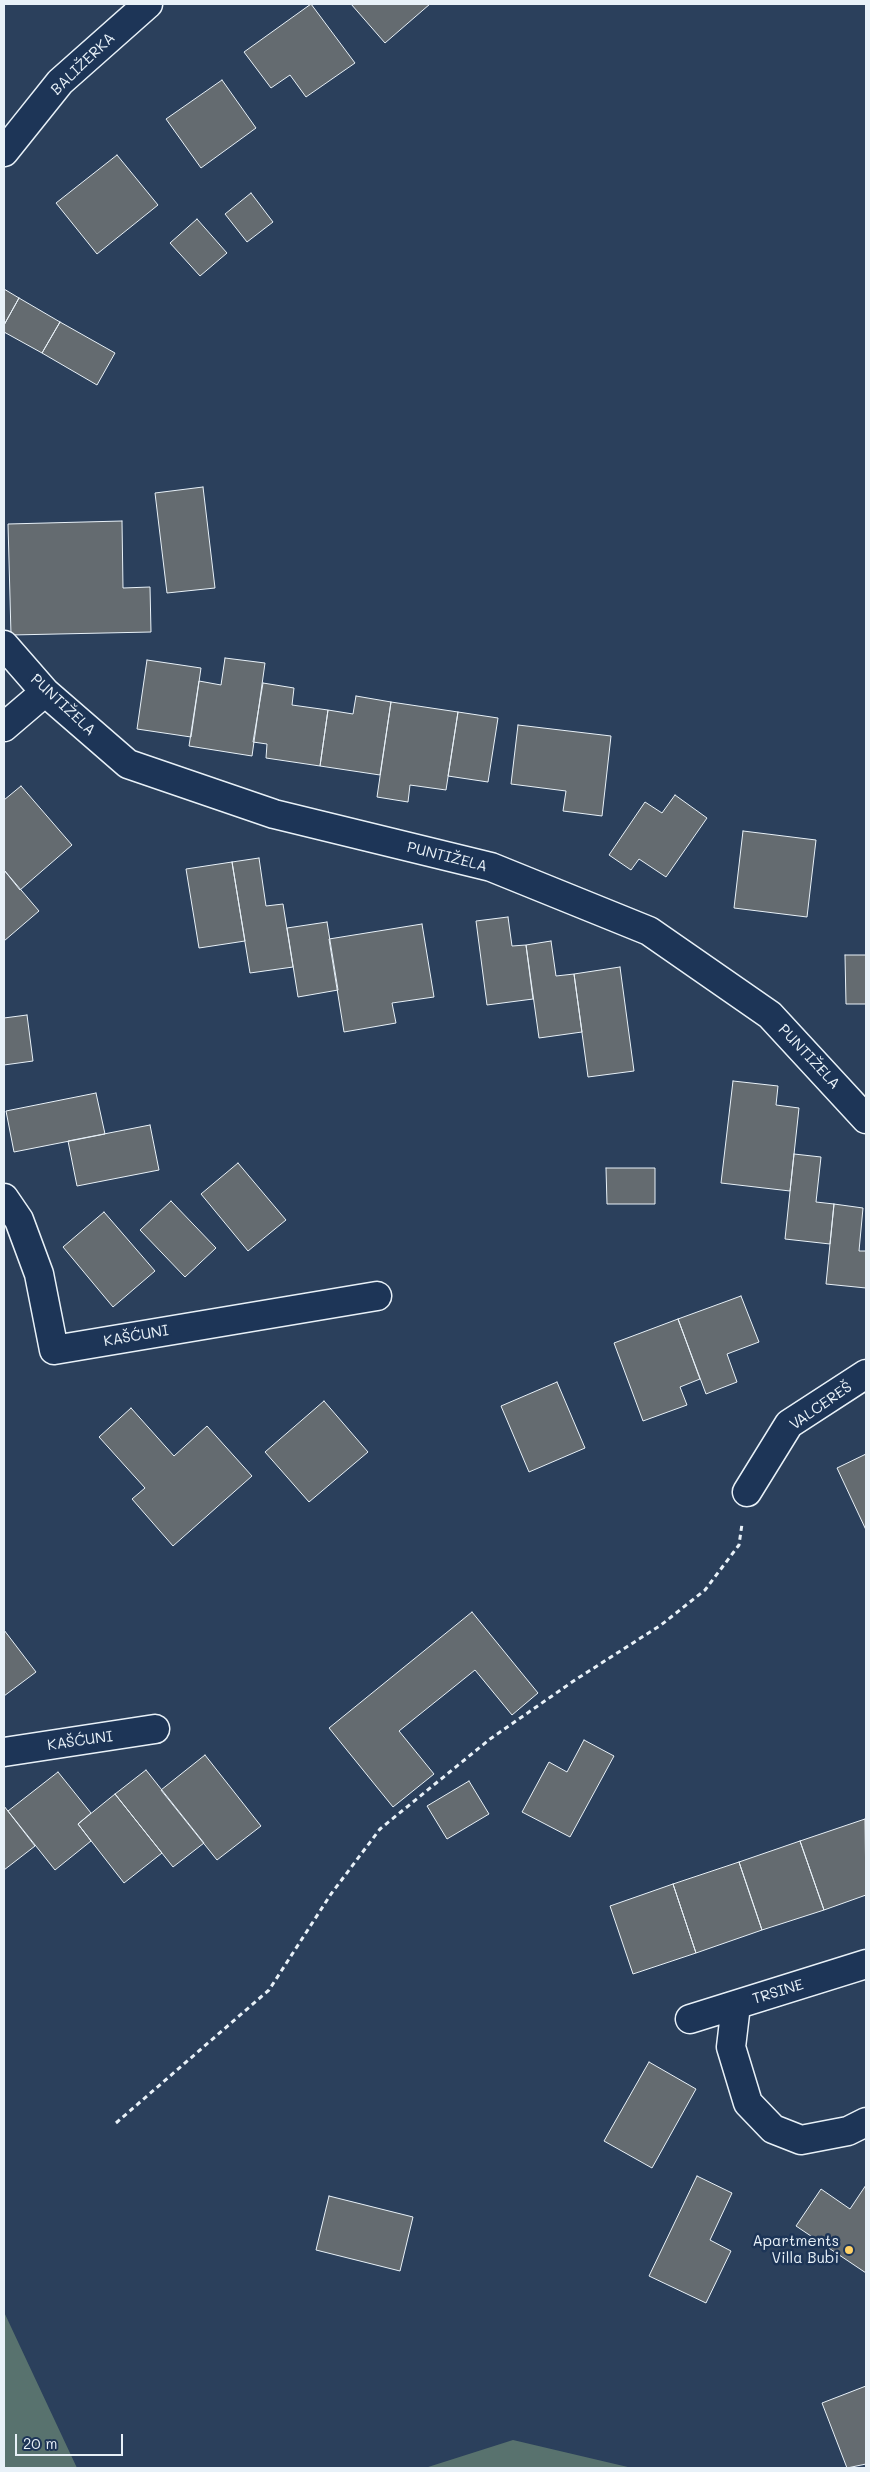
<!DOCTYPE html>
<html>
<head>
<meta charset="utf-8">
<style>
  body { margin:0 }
  #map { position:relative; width:870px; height:2472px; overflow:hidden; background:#2b405c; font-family:Mali,sans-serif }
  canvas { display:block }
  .frame { position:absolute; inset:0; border:5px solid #e8f1f8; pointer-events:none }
  .scale { position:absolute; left:15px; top:2434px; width:108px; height:22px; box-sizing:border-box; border:2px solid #e8f1f8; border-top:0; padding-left:6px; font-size:15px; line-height:18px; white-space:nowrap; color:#e8f1f8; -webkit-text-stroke:4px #1d3557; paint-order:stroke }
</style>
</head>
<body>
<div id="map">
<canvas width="870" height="2472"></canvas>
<div class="frame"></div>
<div class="scale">20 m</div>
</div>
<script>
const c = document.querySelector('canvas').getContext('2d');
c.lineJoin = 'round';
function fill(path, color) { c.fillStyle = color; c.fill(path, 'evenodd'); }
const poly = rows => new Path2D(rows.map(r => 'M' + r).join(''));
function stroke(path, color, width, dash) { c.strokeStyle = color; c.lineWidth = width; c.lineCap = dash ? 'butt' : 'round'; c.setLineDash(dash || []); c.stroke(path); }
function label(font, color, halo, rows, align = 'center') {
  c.font = font + ' Mali,sans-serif'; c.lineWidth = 5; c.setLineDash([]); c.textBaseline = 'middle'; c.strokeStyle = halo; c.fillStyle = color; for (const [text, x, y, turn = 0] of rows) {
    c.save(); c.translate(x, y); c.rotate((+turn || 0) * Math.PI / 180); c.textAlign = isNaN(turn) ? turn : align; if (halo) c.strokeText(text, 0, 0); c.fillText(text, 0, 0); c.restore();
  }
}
const green = poly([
  [4,2312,77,2468,4,2468],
  [513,2440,632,2468,633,2468,425,2468]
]);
const building = poly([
  [311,4,355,63,306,97,290,75,271,88,244,52,311,4],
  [351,4,430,4,385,43,351,4],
  [222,80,256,128,201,168,166,119,222,80],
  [117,155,158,205,97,254,56,203,117,155],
  [251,193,273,222,247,242,225,214,251,193],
  [197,219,227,253,200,276,170,243,197,219],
  [4,289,19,298,4,325,4,289],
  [19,298,60,322,42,353,4,332,4,325,19,298],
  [60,322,115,353,97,385,42,353,60,322],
  [203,487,215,588,167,593,155,493,203,487],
  [122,521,123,588,150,587,151,632,11,635,8,524,122,521],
  [225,658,265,663,252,756,189,746,199,681,221,685,225,658],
  [147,660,201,668,191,737,137,729,147,660],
  [263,683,294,688,292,705,328,710,320,766,266,758,267,744,253,742,263,683],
  [356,696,391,702,380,775,320,766,328,710,353,714,356,696],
  [391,702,458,712,446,790,410,785,408,802,377,797,391,702],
  [458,712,498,718,488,782,448,776,458,712],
  [518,725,611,736,602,816,563,811,566,791,511,784,518,725],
  [21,786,72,845,20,890,4,870,4,800,21,786],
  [675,795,707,818,666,877,639,859,631,870,609,855,645,802,662,813,675,795],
  [743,831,816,840,807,917,734,908,743,831],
  [259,858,266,906,283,904,293,967,250,973,232,862,259,858],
  [232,862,245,941,199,948,186,869,232,862],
  [4,870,39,911,4,941,4,870],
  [508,917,512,946,526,945,533,999,487,1005,476,921,508,917],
  [327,922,338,990,298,997,287,928,327,922],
  [422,924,434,997,392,1003,396,1023,344,1032,329,939,422,924],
  [551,941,556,976,574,974,582,1032,539,1038,526,945,551,941],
  [845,955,866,955,866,1004,846,1004,845,955],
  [620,967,634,1071,588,1077,574,974,620,967],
  [27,1015,33,1061,4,1065,4,1018,27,1015],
  [733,1081,778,1086,776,1105,799,1108,790,1191,721,1183,733,1081],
  [96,1093,105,1134,14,1152,6,1111,96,1093],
  [150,1125,159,1170,77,1186,68,1141,150,1125],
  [794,1154,821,1157,816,1202,834,1204,830,1244,785,1239,794,1154],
  [238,1163,286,1220,248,1251,201,1194,238,1163],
  [606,1168,655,1168,655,1204,607,1204,606,1168],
  [171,1201,216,1248,185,1277,140,1230,171,1201],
  [834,1204,863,1208,859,1251,866,1251,866,1288,826,1284,834,1204],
  [104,1212,155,1271,113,1307,63,1247,104,1212],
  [741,1296,759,1342,727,1354,737,1382,706,1394,678,1319,741,1296],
  [678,1319,700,1379,680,1387,687,1405,643,1421,614,1343,678,1319],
  [557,1382,585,1448,529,1472,501,1406,557,1382],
  [324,1401,368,1452,309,1502,265,1452,324,1401],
  [131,1408,174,1456,207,1426,252,1476,173,1546,132,1499,145,1488,99,1437,131,1408],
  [866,1454,866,1530,837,1468,866,1454],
  [472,1612,538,1693,512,1715,475,1670,399,1731,434,1774,393,1807,329,1728,472,1612],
  [4,1630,36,1672,4,1696,4,1630],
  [584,1740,614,1756,570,1837,522,1812,549,1762,567,1772,584,1740],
  [205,1755,261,1826,217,1860,161,1790,205,1755],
  [146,1770,204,1843,173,1867,115,1794,146,1770],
  [58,1772,91,1813,78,1824,91,1841,55,1870,8,1811,58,1772],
  [469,1781,489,1814,447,1839,427,1806,469,1781],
  [115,1794,162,1853,124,1883,78,1824,115,1794],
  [4,1806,35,1846,4,1870,4,1806],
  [865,1819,866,1895,824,1910,800,1841,865,1819],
  [800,1841,824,1910,762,1930,739,1862,800,1841],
  [739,1862,762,1930,696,1953,673,1884,739,1862],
  [673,1884,696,1953,633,1974,610,1906,673,1884],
  [649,2062,696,2089,652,2168,604,2141,649,2062],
  [697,2176,732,2193,710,2240,731,2251,706,2303,649,2276,697,2176],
  [866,2185,866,2273,796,2226,821,2189,850,2209,866,2185],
  [329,2196,413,2217,400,2271,316,2250,329,2196],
  [866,2386,866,2464,847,2468,822,2403,866,2386]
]);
const path = poly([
  [116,2123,269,1990,331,1894,380,1829,490,1739,575,1680,661,1625,705,1590,739,1545,742,1524]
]);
const minor = poly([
  [4,152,60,82,148,4],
  [4,645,45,692,128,764,274,814,491,867,649,931,770,1015,866,1119],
  [4,727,45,692],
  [4,1198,19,1220,39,1274,54,1350,377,1296],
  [747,1492,789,1424,866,1374],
  [4,1752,155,1729],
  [736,2005,731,2047,748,2103,773,2129,801,2140,848,2131,866,2122],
  [690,2019,866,1964]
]);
const markers = [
  [849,2250,5,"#ffd166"]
];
const streetNames = [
  ["BALIŽERKA",83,64,-44],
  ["PUNTIŽELA",63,705,43],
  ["PUNTIŽELA",447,857,14],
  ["PUNTIŽELA",809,1057,47],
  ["KAŠĆUNI",136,1336,-10],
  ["VALCEREŠ",821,1406,-35],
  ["KAŠĆUNI",80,1741,-8],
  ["TRSINE",778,1992,-17]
];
const poiNames = [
  ["Apartments",839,2241],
  ["Villa Bubi",839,2258]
];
fill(green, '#58726e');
fill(building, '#646b70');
stroke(building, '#e8f1f8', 1);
stroke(minor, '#e8f1f8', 31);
stroke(path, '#e8f1f8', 3, [5, 4]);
stroke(minor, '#1d3557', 28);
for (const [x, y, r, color] of markers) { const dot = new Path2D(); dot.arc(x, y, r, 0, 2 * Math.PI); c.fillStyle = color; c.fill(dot); stroke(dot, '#1d3557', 2); }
label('15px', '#e8f1f8', '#1d3557', streetNames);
label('15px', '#e8f1f8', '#1d3557', poiNames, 'right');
</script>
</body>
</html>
